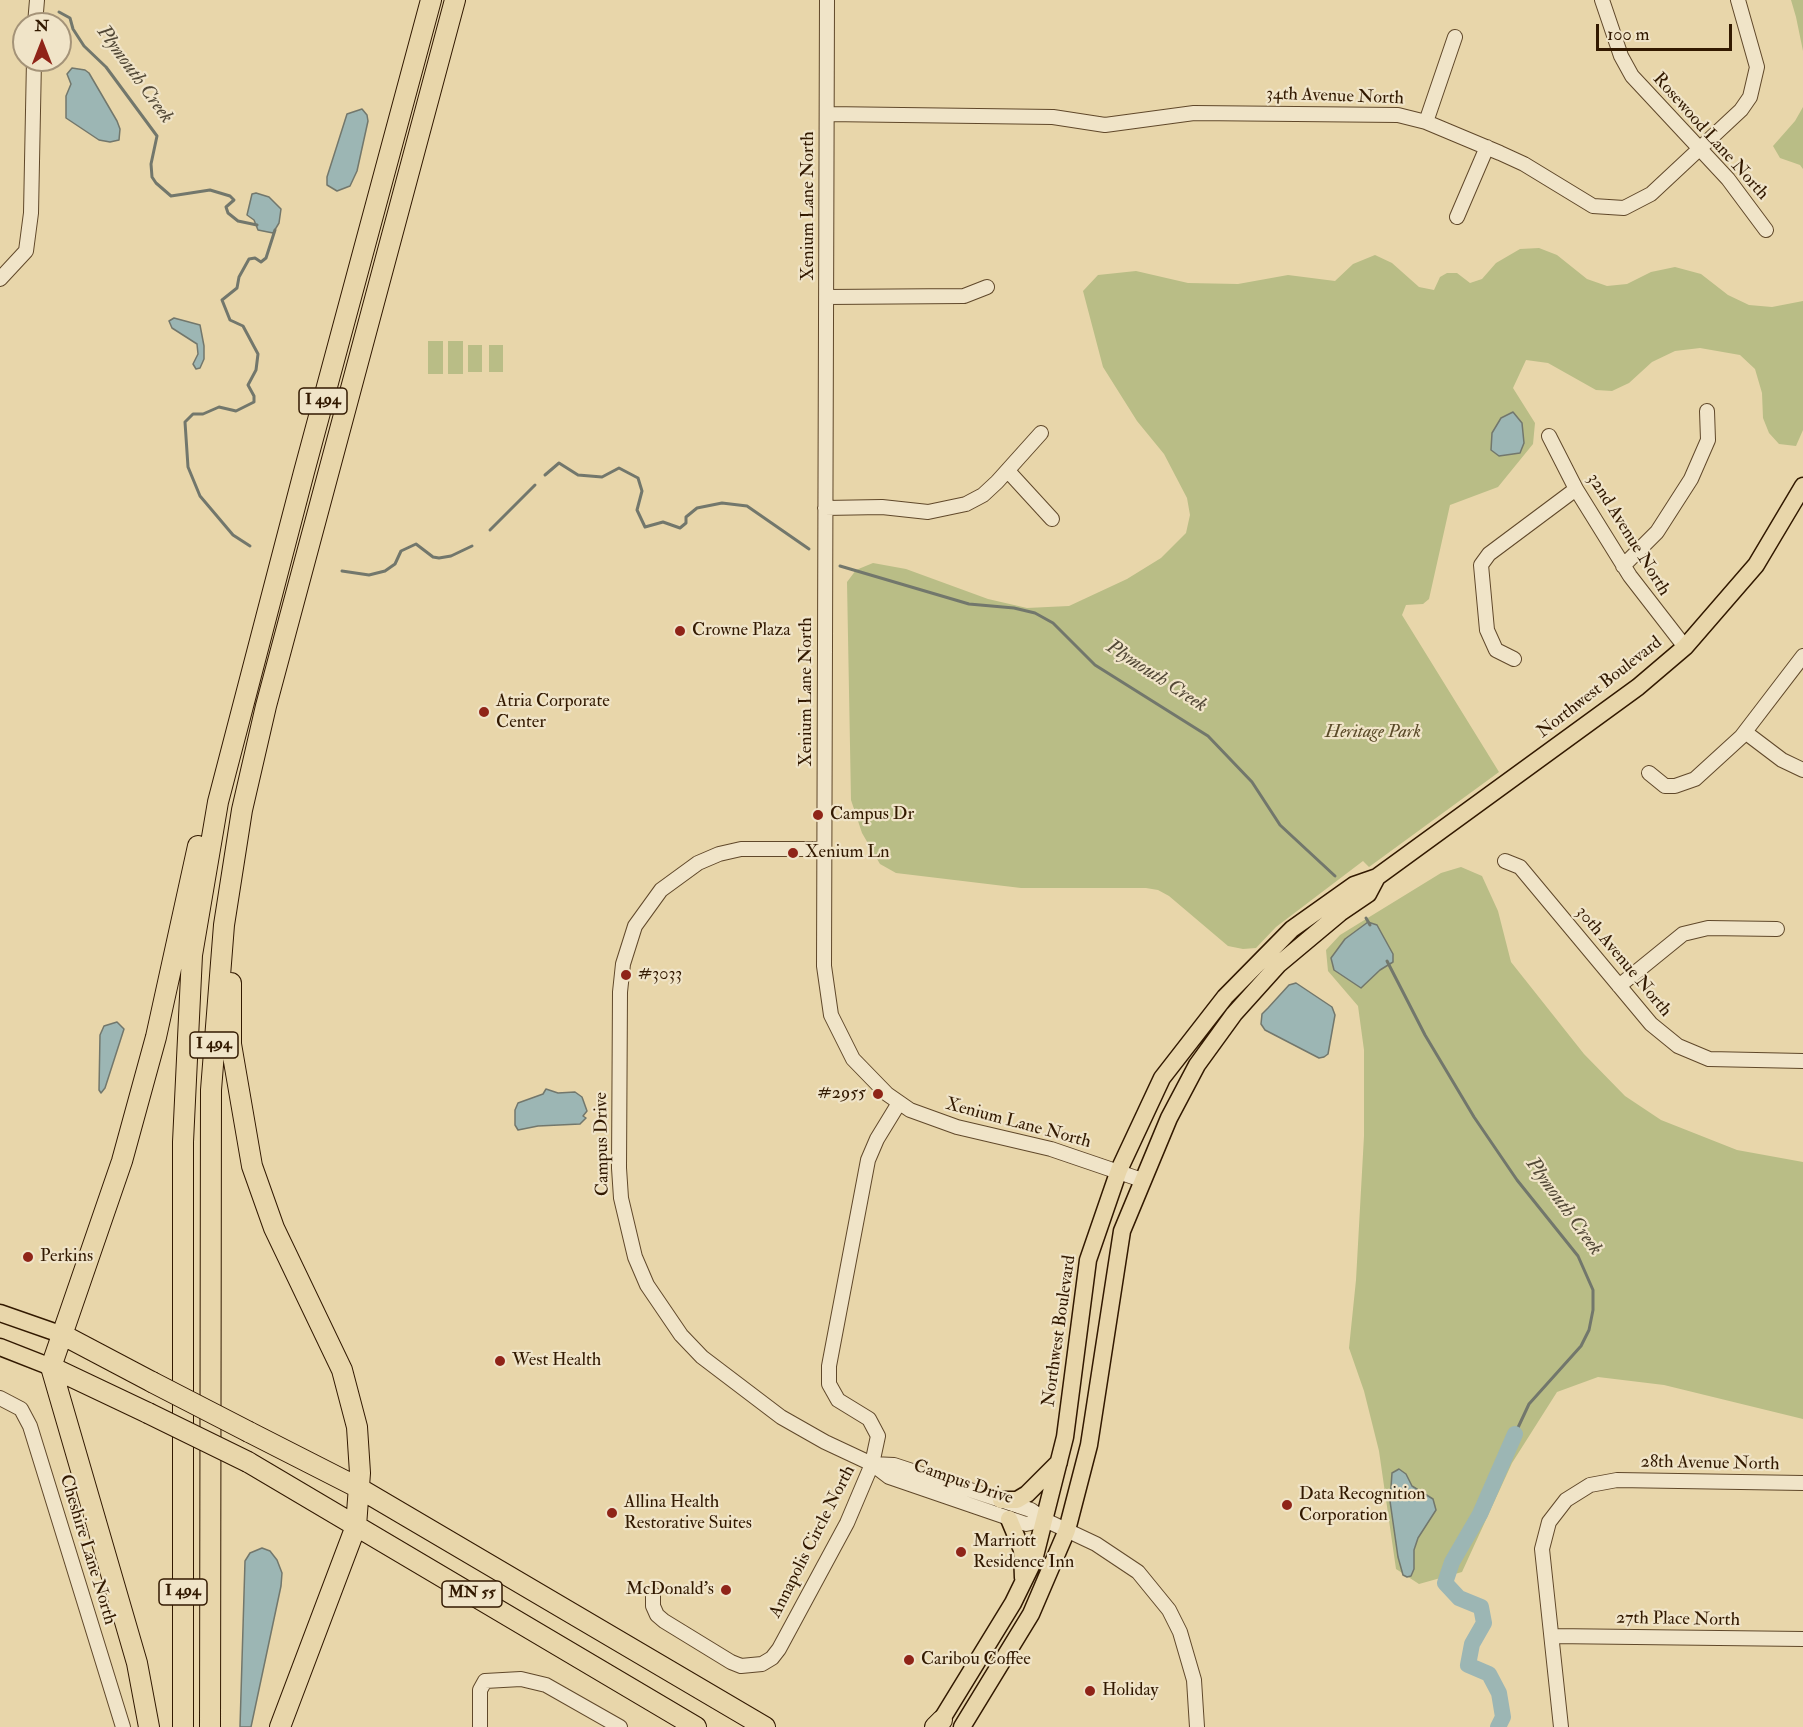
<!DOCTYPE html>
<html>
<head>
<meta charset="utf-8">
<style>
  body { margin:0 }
  #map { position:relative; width:1803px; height:1727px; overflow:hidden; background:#e8d6aa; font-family:"IM FELL Double Pica",serif }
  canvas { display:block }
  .north { position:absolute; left:12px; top:12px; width:60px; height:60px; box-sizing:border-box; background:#f0e4c8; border:2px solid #a49378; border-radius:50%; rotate:0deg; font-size:16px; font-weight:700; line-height:24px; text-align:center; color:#321900 }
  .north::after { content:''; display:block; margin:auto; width:21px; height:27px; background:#8f2418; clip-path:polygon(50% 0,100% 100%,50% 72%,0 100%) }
  .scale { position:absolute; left:1596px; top:24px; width:136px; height:27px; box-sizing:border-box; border:3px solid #321900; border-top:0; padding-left:8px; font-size:18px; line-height:21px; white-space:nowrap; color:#321900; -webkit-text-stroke:4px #f0e4c8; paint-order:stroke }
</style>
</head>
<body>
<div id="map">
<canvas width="1803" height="1727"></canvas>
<div class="north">N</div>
<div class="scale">100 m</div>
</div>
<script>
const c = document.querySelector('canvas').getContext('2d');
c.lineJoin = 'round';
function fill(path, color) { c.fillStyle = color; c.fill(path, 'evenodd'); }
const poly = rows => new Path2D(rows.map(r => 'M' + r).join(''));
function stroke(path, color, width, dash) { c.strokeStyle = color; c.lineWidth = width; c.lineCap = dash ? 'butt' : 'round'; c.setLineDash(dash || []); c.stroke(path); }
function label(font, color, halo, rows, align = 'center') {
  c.font = font + ' "IM FELL Double Pica",serif'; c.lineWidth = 4.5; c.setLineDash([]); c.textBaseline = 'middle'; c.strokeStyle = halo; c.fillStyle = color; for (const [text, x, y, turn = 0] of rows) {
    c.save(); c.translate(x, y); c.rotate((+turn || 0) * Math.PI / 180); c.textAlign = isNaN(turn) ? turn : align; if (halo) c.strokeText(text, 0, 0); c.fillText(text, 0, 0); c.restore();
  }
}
const green = poly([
  [1791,0,1803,0,1803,51,1796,17],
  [1803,107,1803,169,1800,165,1780,158,1773,146,1795,121],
  [1539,248,1557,255,1587,279,1607,286,1627,284,1651,272,1675,267,1701,274,1728,295,1749,305,1772,307,1803,301,1803,430,1796,446,1779,444,1769,433,1763,418,1762,393,1755,369,1740,355,1700,348,1675,351,1652,362,1629,383,1612,391,1596,390,1548,363,1526,360,1513,388,1535,423,1533,444,1498,487,1450,505,1429,599,1423,604,1406,605,1402,615,1499,772,1369,867,1363,861,1276,927,1256,948,1243,949,1228,946,1169,896,1158,890,1146,888,1021,888,896,873,880,864,862,833,851,800,847,582,856,570,873,563,906,569,988,599,1027,608,1069,606,1127,579,1161,558,1186,533,1190,515,1187,498,1164,454,1137,421,1103,367,1083,291,1098,275,1136,271,1188,283,1238,284,1288,275,1335,281,1353,264,1375,255,1392,263,1419,287,1434,290,1440,277,1447,273,1457,273,1470,283,1482,279,1496,263,1520,249],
  [428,341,443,341,443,374,428,374],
  [448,341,463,341,463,374,448,374],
  [468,345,482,345,482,372,468,372],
  [489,345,503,345,503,372,489,372],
  [1461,867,1482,876,1498,911,1511,962,1584,1054,1625,1096,1661,1120,1737,1150,1803,1162,1803,1419,1664,1385,1598,1377,1557,1392,1512,1463,1462,1572,1419,1584,1396,1569,1379,1451,1364,1391,1349,1348,1356,1280,1364,1136,1364,1050,1358,1006,1328,971,1326,950,1340,935,1441,873]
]);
const water = poly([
  [72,68,85,70,89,73,117,121,120,129,119,140,110,142,99,140,66,118,66,96,71,84,67,74,72,68],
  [362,109,367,115,368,121,357,171,350,186,337,191,327,185,327,177,347,114,362,109],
  [256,193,269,197,281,209,279,223,273,233,258,230,254,220,247,215,252,194,256,193],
  [174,318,200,325,204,346,204,359,200,368,196,369,193,364,198,354,197,344,172,328,169,321,174,318],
  [1513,412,1522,423,1524,443,1520,453,1499,456,1491,450,1492,433,1501,418,1513,412],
  [1368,922,1377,925,1393,954,1393,962,1380,970,1361,988,1334,970,1331,958,1345,939,1368,922],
  [1296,983,1332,1007,1335,1015,1328,1054,1324,1057,1319,1058,1265,1030,1261,1024,1262,1014,1268,1008,1289,985,1296,983],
  [117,1022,124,1029,105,1088,101,1093,99,1090,100,1035,104,1026,117,1022],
  [546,1089,558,1093,575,1092,582,1097,587,1111,583,1116,586,1118,580,1124,538,1126,518,1130,515,1125,515,1110,518,1103,543,1094,546,1089],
  [1399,1469,1406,1474,1412,1486,1433,1499,1436,1510,1418,1538,1414,1550,1414,1569,1411,1576,1407,1577,1403,1575,1398,1557,1390,1501,1392,1473,1399,1469],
  [262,1548,270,1551,277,1560,282,1573,281,1586,251,1727,240,1727,245,1561,250,1553,262,1548]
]);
const stream = poly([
  [59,12,70,18,73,29,84,46,106,67,157,136,151,164,152,177,156,183,171,196,210,190,230,196,234,200,226,207,228,213,238,221,257,225],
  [545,475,559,463,578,475,602,477,619,468,638,478,642,491,637,510,645,527,663,522,680,528,686,523,686,517,697,508,722,503,747,506,809,549],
  [490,530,535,485],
  [250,546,233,535,200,496,188,467,185,422,193,414,203,414,219,407,236,411,254,402,254,396,248,385,256,370,258,354,243,326,230,320,222,300,237,288,239,277,249,259,255,258,261,262,266,258,275,230],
  [840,566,969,604,1014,608,1035,613,1053,623,1095,665,1208,736,1252,782,1280,825,1335,876],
  [342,571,369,575,385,571,395,564,401,551,416,544,433,557,439,558,451,556,472,546],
  [1366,918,1370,925],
  [1387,961,1425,1035,1474,1117,1517,1180,1578,1256,1593,1290,1593,1310,1589,1330,1581,1346,1529,1404,1515,1434]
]);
const river = poly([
  [1498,1727,1503,1717,1499,1693,1489,1674,1468,1665,1472,1644,1484,1623,1481,1607,1459,1598,1445,1583,1452,1562,1480,1514,1515,1434]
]);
const minor = poly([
  [827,0,824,966,831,1015,853,1059,887,1094,910,1110,957,1127,1051,1149,1142,1180],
  [1602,0,1621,56,1632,76,1728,179,1766,230],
  [35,24,37,0],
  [827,114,1053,117,1105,125,1194,113,1398,115,1426,122,1500,153,1524,164,1593,206,1624,208,1651,194,1741,110,1750,97,1757,67,1738,0],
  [1426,122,1455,37],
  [1457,217,1487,147],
  [0,279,26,251,31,213,34,60],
  [826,297,964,296,987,287],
  [1549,436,1576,489,1630,576,1685,647],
  [1008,471,1052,519],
  [825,508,882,507,928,512,966,504,983,495,997,482,1041,433],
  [1623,566,1657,532,1691,479,1708,440,1707,411],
  [1514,659,1496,650,1487,630,1481,565,1489,554,1576,489],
  [1745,732,1782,760,1803,770],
  [1649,773,1665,786,1675,786,1695,779,1741,737,1803,656],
  [824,849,741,849,719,854,698,863,661,890,635,926,623,964,620,992,619,1168,621,1198,635,1257,647,1285,681,1335,702,1357,781,1417,825,1442,872,1464,889,1477,1026,1524,1045,1520],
  [1505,861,1520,867,1651,1024,1678,1046,1709,1059,1803,1061],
  [1619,986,1683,934,1708,928,1777,929],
  [0,1398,21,1409,30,1426,123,1727],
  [872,1464,894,1465,1031,1510,1045,1520,1096,1544,1138,1572,1169,1610,1180,1632,1194,1680,1197,1727],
  [653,1594,653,1606,657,1615,664,1621,731,1662,741,1666,762,1664,772,1658,779,1649,847,1523,872,1464,878,1436,869,1419,838,1400,829,1384,829,1366,868,1160,877,1139,899,1103],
  [1552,1636,1803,1639],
  [480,1727,480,1690,485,1681,521,1679,546,1685,620,1727],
  [1561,1727,1542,1549,1549,1522,1566,1500,1590,1485,1617,1480,1803,1483]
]);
const major = poly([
  [0,1313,63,1335],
  [0,1347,51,1367],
  [1001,1500,1017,1500,1027,1494,1059,1462],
  [1009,1519,1022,1550,1023,1578],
  [937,1727,1013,1603,1034,1560,1065,1437,1088,1260,1119,1170,1162,1078,1225,997,1292,929,1354,885,1377,877,1638,687,1685,647,1756,565,1803,486],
  [962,1727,1031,1614,1067,1530,1089,1445,1122,1231,1169,1118,1197,1065,1234,1014,1279,964,1340,913,1368,894,1377,877]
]);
const highway = poly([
  [231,983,231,1044,252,1166,274,1228,342,1370,357,1427,360,1473,356,1526,280,1727],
  [63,1335,152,1382],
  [51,1367,148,1413],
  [249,1432,357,1487,765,1727],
  [248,1462,696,1727],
  [149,1727,137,1663,51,1367,122,1161,156,1037,198,846],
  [183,1727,183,1142,192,955,218,802,304,472,431,0],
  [210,1727,211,1090,224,925,242,810,266,706,455,0],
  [935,1727,942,1720]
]);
const highwayBridge = poly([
  [152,1382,249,1432],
  [148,1413,248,1462]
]);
const markers = [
  [680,631,6,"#8f2418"],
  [484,712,6,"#8f2418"],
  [818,815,6,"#8f2418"],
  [793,853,6,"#8f2418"],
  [626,975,6,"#8f2418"],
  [878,1094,6,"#8f2418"],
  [28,1257,6,"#8f2418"],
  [500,1361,6,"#8f2418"],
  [1287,1505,6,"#8f2418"],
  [612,1513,6,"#8f2418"],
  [961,1552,6,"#8f2418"],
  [726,1590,6,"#8f2418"],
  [909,1660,6,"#8f2418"],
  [1090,1691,6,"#8f2418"]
];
const shields = [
  [323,401,48],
  [214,1045,48],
  [183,1592,48],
  [472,1594,60]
];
const shieldNames = [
  ["I 494",323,401],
  ["I 494",214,1045],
  ["I 494",183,1592],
  ["MN 55",472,1594]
];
const streetNames = [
  ["34th Avenue North",1335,97,2],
  ["Rosewood Lane North",1710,137,48],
  ["Xenium Lane North",809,206,-90],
  ["32nd Avenue North",1628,535,58],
  ["Northwest Boulevard",1600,688,-38],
  ["Xenium Lane North",807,692,-90],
  ["30th Avenue North",1623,962,50],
  ["Xenium Lane North",1018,1124,15],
  ["Campus Drive",603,1144,-91],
  ["Northwest Boulevard",1060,1331,-82],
  ["28th Avenue North",1710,1464,1],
  ["Campus Drive",963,1483,19],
  ["Annapolis Circle North",813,1542,-63],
  ["Cheshire Lane North",87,1550,73],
  ["27th Place North",1678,1620,1]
];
const poiNames = [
  ["Crowne Plaza",692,631],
  ["Atria Corporate",496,702],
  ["Center",496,723],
  ["Campus Dr",830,815],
  ["Xenium Ln",805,853],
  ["#3033",638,975],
  ["#2955",866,1094,"right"],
  ["Perkins",40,1257],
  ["West Health",512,1361],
  ["Data Recognition",1299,1495],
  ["Corporation",1299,1516],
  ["Allina Health",624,1503],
  ["Restorative Suites",624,1524],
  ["Marriott",973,1542],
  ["Residence Inn",973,1563],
  ["McDonald's",714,1590,"right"],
  ["Caribou Coffee",921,1660],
  ["Holiday",1102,1691]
];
const parkNames = [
  ["Heritage Park",1373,733]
];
const waterNames = [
  ["Plymouth Creek",134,75,54],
  ["Plymouth Creek",1156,677,33],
  ["Plymouth Creek",1563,1207,54]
];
fill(green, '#b9bd86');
fill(water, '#9cb6b4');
stroke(water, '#72776c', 1.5);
stroke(stream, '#72776c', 3);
stroke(river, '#9cb6b4', 16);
stroke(minor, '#60482a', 16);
stroke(major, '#321900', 19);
stroke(highway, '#321900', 22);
stroke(minor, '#f0e4c8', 14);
stroke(major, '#e8d6aa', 16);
stroke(highway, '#e8d6aa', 20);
stroke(highwayBridge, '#321900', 22, []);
stroke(highwayBridge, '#e8d6aa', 20);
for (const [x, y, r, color] of markers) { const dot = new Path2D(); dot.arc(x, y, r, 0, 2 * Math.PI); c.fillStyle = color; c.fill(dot); stroke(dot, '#f0e4c8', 2); }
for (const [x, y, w] of shields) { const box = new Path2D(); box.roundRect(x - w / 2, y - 13, w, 26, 4.5); c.fillStyle = '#f0e4c8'; c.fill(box); stroke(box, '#321900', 1.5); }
label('bold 16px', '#321900', null, shieldNames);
label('18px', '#321900', '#f0e4c8', streetNames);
label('18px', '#321900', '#f0e4c8', poiNames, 'left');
label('italic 18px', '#5a4a28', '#f0e4c8', parkNames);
label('italic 20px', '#524836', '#f0e4c8', waterNames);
</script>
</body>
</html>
